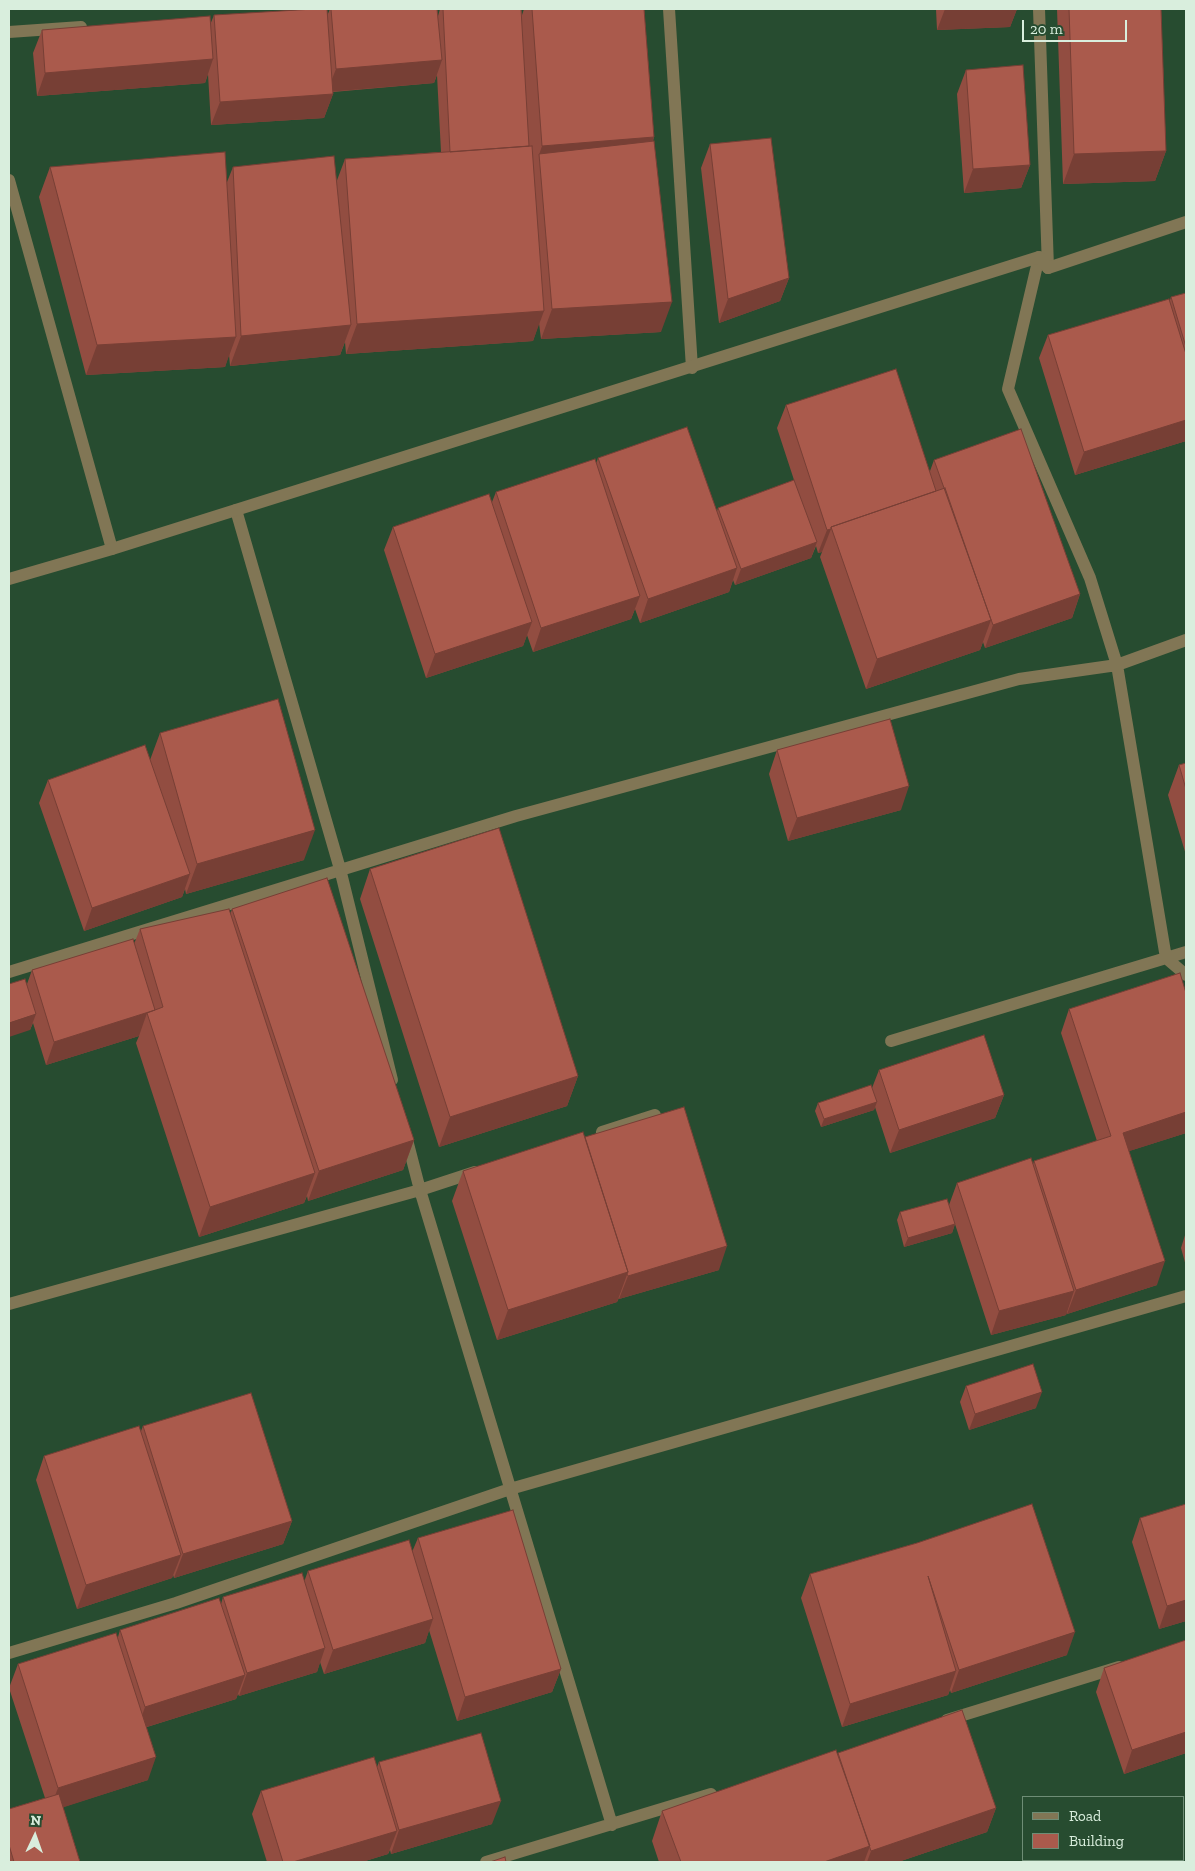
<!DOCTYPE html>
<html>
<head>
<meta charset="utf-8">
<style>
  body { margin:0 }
  #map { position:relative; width:1195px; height:1871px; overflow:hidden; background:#274c30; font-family:"Zilla Slab",serif }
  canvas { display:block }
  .frame { position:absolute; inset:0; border:10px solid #d9eedd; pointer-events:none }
  .legend { position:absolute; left:1022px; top:1796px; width:162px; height:65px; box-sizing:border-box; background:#274c30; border:1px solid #6e8d75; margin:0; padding:6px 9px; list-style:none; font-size:15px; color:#d9eedd }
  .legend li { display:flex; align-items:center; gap:10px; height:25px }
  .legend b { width:25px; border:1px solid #6e8d75 }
  .north { position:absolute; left:10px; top:1811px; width:50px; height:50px; -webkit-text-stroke:4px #274c30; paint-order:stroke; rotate:3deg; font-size:14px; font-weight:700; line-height:20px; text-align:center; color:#d9eedd }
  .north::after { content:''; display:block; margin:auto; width:18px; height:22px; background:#d9eedd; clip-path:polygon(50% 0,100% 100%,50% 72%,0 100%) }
  .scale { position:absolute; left:1022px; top:20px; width:105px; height:22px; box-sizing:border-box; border:2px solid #d9eedd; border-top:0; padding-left:6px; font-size:15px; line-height:18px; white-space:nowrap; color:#d9eedd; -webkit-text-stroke:4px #274c30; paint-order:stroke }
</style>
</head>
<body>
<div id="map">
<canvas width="1195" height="1871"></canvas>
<div class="frame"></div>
<ul class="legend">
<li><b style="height:6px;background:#817655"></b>Road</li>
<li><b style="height:14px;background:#aa5a4c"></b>Building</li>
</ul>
<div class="north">N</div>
<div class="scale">20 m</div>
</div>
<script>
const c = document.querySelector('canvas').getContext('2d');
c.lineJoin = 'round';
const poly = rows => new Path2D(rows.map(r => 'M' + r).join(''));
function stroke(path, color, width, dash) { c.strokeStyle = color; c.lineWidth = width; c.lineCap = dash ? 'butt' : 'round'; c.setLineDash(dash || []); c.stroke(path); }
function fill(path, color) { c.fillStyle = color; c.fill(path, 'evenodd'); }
const minor = poly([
  [669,9,692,368],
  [1039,9,1048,268],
  [9,32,81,27],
  [9,180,112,549],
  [1039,257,1008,389,1090,578,1117,665,1166,958,1186,975],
  [236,510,340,869,392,1080],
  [9,972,516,816,1019,679,1117,665,1186,640],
  [891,1041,1186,952],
  [602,1132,655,1115],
  [406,1136,420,1190,612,1825],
  [9,1304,420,1190,475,1172],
  [9,1653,176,1603,510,1489,1186,1296],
  [947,1720,1119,1667],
  [486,1862,711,1794]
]);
const tertiary = poly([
  [9,579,112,549,1039,257,1048,268,1186,222]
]);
const wall = poly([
  [330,9,437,9,438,16,440,9,521,9,522,15,524,9,644,9,654,137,653,141,661,332,541,339,539,323,533,341,346,354,345,342,340,355,230,366,229,354,225,367,86,375,39,197,50,167,227,182,233,167,336,183,345,159,441,152,437,75,434,83,333,92,333,94,324,118,211,125,208,74,205,83,37,96,33,53,42,30,210,25,214,15,327,16],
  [936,9,1017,9,1010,27,937,30],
  [1057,9,1161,9,1166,151,1155,181,1063,184],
  [966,70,1030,165,1021,188,964,193,957,94],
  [710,144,789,278,780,301,719,323,701,168],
  [1186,293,1186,441,1075,475,1039,358,1048,335,1170,300,1171,297],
  [786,405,930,471,934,460,1080,594,1072,618,985,648,983,642,980,650,866,689,820,557,822,552,818,553,816,546,811,558,735,585,733,580,729,592,640,623,635,609,631,619,533,652,527,635,523,646,426,678,384,550,393,527,492,502,496,492,596,464,598,458,717,511,718,508,794,480,777,428],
  [160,733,304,860,186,894,185,889,182,897,84,931,39,803,48,780,150,760],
  [777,750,901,810,788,841,769,774],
  [1186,763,1186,855,1168,795,1179,765],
  [370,869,578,1076,567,1106,439,1147,360,899],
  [232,909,414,1140,403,1170,308,1201,307,1196,304,1203,199,1237,136,1043,139,1036,46,1065,33,1023,30,1030,27,984,32,970,134,944,140,929,230,915],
  [1186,993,1186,1133,1129,1151,1157,1285,1067,1314,1067,1312,1066,1315,991,1335,955,1224,952,1233,904,1247,897,1220,900,1212,949,1205,957,1183,1033,1164,1034,1161,1097,1141,1061,1033,1069,1009],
  [879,1070,1004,1095,995,1118,890,1153,875,1107,874,1110,821,1127,815,1111,818,1103,872,1088],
  [585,1137,719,1270,619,1299,619,1298,617,1302,497,1340,452,1201,463,1171],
  [1186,1232,1186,1266,1181,1248],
  [966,1386,1036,1408,969,1430,960,1402],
  [143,1426,292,1521,283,1544,174,1578,173,1575,172,1578,77,1609,36,1480,44,1456,141,1431],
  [1140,1518,1186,1621,1159,1629,1132,1542],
  [418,1538,561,1669,552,1692,457,1721,429,1630,425,1643,324,1674,320,1662,317,1672,239,1696,238,1694,236,1699,147,1727,148,1780,63,1807,80,1862,9,1862,9,1809,45,1798,9,1688,18,1664,118,1637,120,1630,221,1604,223,1597,304,1582,308,1571,412,1552],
  [917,1543,1067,1655,951,1693,950,1690,948,1695,842,1727,801,1598,810,1574],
  [1186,1640,1186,1753,1124,1774,1096,1692,1104,1668],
  [838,1754,996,1808,987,1832,898,1862,659,1862,652,1841,662,1811],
  [379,1762,492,1824,391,1854,390,1850,388,1854,362,1862,267,1862,252,1814,261,1791,377,1767]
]);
const shadedWall = poly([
  [945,9,1017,9,1010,27,937,30],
  [213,59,205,83,37,96,45,73],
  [442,60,434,83,327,92,336,69],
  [333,94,324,118,211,125,220,102],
  [654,137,644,167,539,155,542,146],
  [1166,151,1155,181,1063,184,1074,154],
  [1030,165,1021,188,964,193,973,169],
  [789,278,780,301,719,323,728,299],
  [672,302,661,332,541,339,552,309],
  [544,311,533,341,346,354,357,324],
  [351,325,340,355,230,366,241,336],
  [236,337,225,367,86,375,97,345],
  [1186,420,1186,441,1075,475,1084,452],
  [831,529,822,552,818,553,827,530],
  [817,542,811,558,735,585,741,569],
  [737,568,729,592,640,623,648,599],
  [1080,594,1072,618,985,648,993,625],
  [640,596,631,619,533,652,541,628],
  [991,620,980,650,866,689,877,659],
  [532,622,523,646,426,678,435,654],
  [909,786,901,810,788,841,797,818],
  [315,830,304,860,186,894,197,864],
  [190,874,182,897,84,931,92,908],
  [155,1010,147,1013,139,1036,46,1065,54,1042],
  [36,1014,30,1030,9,1037,9,1023],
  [578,1076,567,1106,439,1147,450,1117],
  [1004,1095,995,1118,890,1153,899,1130],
  [877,1102,874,1110,821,1127,824,1119],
  [1186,1112,1186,1133,1114,1156,1123,1133],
  [414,1140,403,1170,308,1201,319,1171],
  [315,1173,304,1203,199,1237,210,1207],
  [955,1224,952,1233,904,1247,908,1238],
  [727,1246,719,1270,619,1299,628,1276],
  [1165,1261,1157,1285,1067,1314,1076,1290],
  [628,1272,617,1302,497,1340,508,1310],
  [1074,1291,1066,1315,991,1335,999,1311],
  [1042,1392,1036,1408,969,1430,975,1414],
  [292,1521,283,1544,174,1578,183,1554],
  [181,1555,172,1578,77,1609,86,1585],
  [1186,1600,1186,1621,1159,1629,1167,1606],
  [433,1619,425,1643,324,1674,333,1650],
  [1075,1632,1067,1655,951,1693,959,1670],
  [325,1648,317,1672,239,1696,247,1673],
  [561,1669,552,1692,457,1721,465,1697],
  [956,1671,948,1695,842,1727,850,1704],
  [245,1675,236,1699,137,1730,145,1707],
  [1186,1732,1186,1753,1124,1774,1132,1750],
  [156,1757,148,1780,49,1812,58,1788],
  [501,1801,492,1824,391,1854,399,1830],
  [996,1808,987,1832,898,1862,867,1862,871,1851],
  [397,1831,388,1854,362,1862,293,1862],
  [870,1846,864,1862,824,1862]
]);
const building = poly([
  [314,9,327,9,333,94,220,102,214,15,314,9],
  [331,9,437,9,442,60,336,69,331,9],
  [443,9,521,9,529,146,450,152,443,9],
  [532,9,644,9,654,137,542,146,532,9],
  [1069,9,1161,9,1166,151,1074,154,1069,9],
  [210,16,213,59,45,73,42,30,210,16],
  [1023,65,1030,165,973,169,966,70,1023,65],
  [771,138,789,278,728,299,710,144,771,138],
  [654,141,672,302,552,309,539,154,654,141],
  [532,146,544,311,357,324,345,159,532,146],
  [225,152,236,337,97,345,50,167,225,152],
  [334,156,351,325,241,336,233,167,334,156],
  [1186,293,1186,347,1171,297,1186,293],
  [1169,299,1186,354,1186,420,1084,452,1048,335,1169,299],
  [896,369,936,491,831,527,831,529,827,530,786,405,896,369],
  [687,427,737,568,648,599,598,458,687,427],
  [1021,429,1080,594,993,625,934,460,1021,429],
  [595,459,640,596,541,628,496,492,595,459],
  [794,480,817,542,741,569,718,508,794,480],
  [945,488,991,620,877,659,831,527,945,488],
  [489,494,532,622,435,654,393,527,489,494],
  [278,699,315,830,197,864,160,733,278,699],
  [890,719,909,786,797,818,777,750,890,719],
  [145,745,190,874,92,908,48,780,145,745],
  [1186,763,1186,789,1179,765,1186,763],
  [499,828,578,1076,450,1117,370,869,499,828],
  [327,878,414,1140,319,1171,232,909,327,878],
  [229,909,315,1173,210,1207,147,1013,163,1007,140,929,229,909],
  [133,939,155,1010,54,1042,32,970,133,939],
  [1180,973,1186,993,1186,1112,1123,1133,1165,1261,1076,1290,1034,1161,1111,1136,1069,1009,1180,973],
  [25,979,36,1014,9,1023,9,984,25,979],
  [984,1035,1004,1095,899,1130,879,1070,984,1035],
  [871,1085,877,1102,824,1119,818,1103,871,1085],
  [684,1107,727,1246,628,1276,627,1274,628,1272,585,1137,684,1107],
  [583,1132,628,1272,508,1310,463,1171,583,1132],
  [1031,1158,1074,1291,999,1311,957,1183,1031,1158],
  [947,1199,955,1224,908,1238,900,1212,947,1199],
  [1033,1364,1042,1392,975,1414,966,1386,1033,1364],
  [251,1393,292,1521,183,1554,143,1426,251,1393],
  [139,1426,181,1555,86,1585,44,1456,139,1426],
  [1032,1504,1075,1632,959,1670,928,1576,956,1671,850,1704,810,1574,917,1543,1032,1504],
  [1186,1504,1186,1600,1167,1606,1140,1518,1186,1504],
  [513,1510,561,1669,465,1697,418,1538,513,1510],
  [409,1540,433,1619,333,1650,308,1571,409,1540],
  [302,1573,325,1648,247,1673,223,1597,302,1573],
  [219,1598,245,1675,145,1707,120,1630,219,1598],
  [116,1633,156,1757,58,1788,18,1664,116,1633],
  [1186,1640,1186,1732,1132,1750,1104,1668,1186,1640],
  [962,1710,996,1808,871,1851,838,1753,962,1710],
  [481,1733,501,1801,399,1830,379,1762,481,1733],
  [836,1750,870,1846,824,1862,681,1862,662,1811,836,1750],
  [374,1757,397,1831,293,1862,283,1862,261,1791,374,1757],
  [59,1794,80,1862,14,1862,9,1845,9,1809,59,1794],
  [505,1857,506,1862,490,1862,505,1857]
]);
stroke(minor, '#817655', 12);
stroke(tertiary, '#817655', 12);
fill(wall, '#924d41');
fill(shadedWall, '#773f35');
fill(building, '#aa5a4c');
stroke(building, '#773f35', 1);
</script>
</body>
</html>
